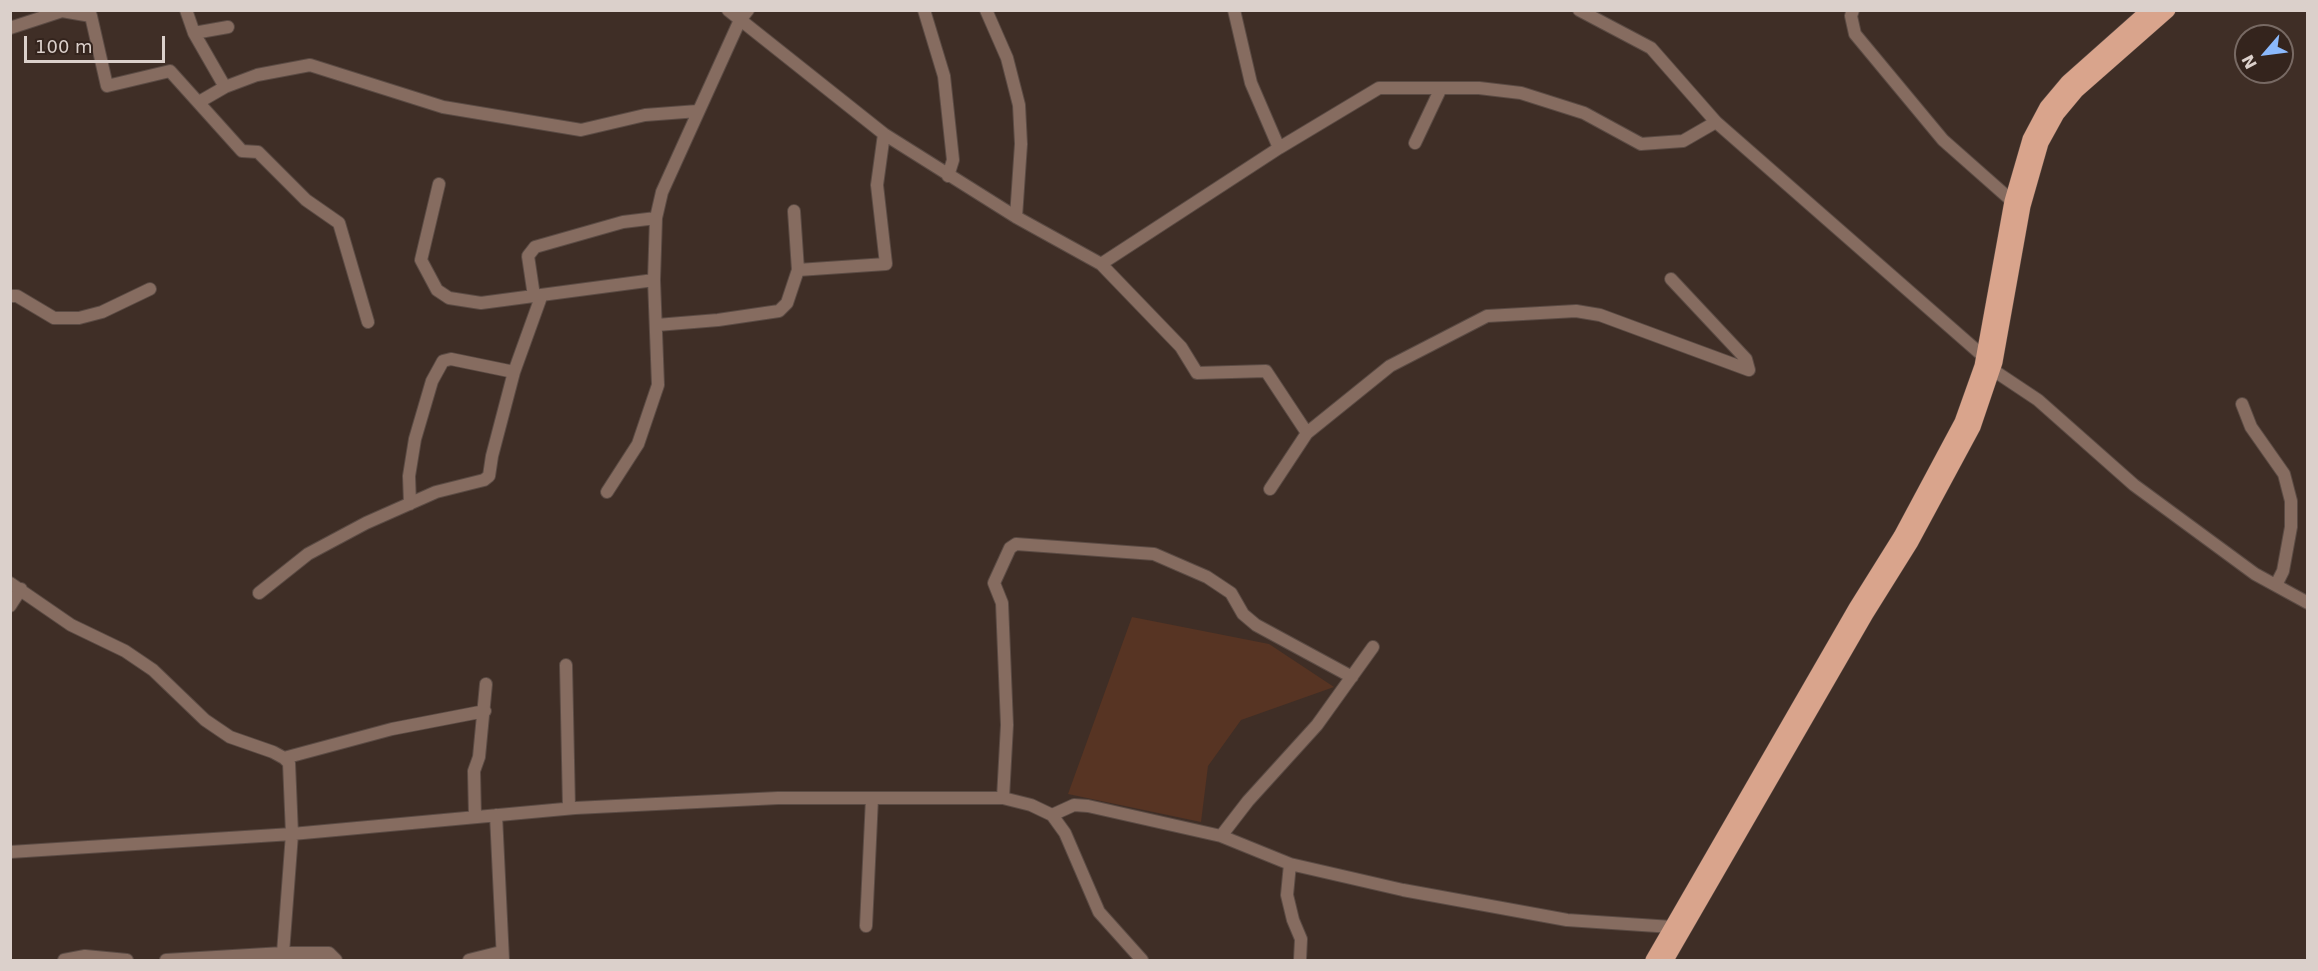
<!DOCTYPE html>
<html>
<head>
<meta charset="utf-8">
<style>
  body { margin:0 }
  #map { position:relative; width:2318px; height:971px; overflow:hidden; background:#3f2e26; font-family:"DejaVu Sans",sans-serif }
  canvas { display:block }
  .frame { position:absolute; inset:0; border:12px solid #dbd0cb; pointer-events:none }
  .north { position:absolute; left:2234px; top:24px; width:60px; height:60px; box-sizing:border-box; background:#34241d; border:2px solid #776963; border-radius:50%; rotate:242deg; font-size:16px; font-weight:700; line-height:24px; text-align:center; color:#dbd0cb }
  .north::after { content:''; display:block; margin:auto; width:21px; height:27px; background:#8bb9fc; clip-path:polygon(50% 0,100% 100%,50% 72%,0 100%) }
  .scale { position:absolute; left:24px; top:36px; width:141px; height:27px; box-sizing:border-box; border:3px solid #dbd0cb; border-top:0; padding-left:8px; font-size:18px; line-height:21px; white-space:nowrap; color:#dbd0cb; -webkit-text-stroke:4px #34241d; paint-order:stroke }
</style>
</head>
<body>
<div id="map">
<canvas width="2318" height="971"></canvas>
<div class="frame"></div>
<div class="north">N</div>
<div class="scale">100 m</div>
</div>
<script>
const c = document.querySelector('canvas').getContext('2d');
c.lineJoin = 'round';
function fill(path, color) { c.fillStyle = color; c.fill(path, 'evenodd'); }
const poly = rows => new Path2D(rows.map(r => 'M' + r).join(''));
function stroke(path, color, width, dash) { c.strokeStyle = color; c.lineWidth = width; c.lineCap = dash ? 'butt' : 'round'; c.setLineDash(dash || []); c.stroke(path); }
const green = poly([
  [1132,617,1269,644,1334,687,1241,720,1208,766,1201,822,1068,794]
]);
const minor = poly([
  [186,10,194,33,225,87],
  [728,10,884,134,1016,217,1101,264,1181,347,1197,373,1266,371,1307,433],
  [924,10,944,76,953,160,948,176],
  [986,10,1007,58,1019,105,1021,144,1016,217],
  [1234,10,1251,83,1279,148],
  [1579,10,1651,48,1716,122,1983,356],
  [1853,10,1851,16,1855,34,1943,140,2012,201],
  [10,28,62,11,91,16,107,86,170,71,242,151,258,152,306,200,339,223,368,322],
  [194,33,228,27],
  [1441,88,1479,88,1521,93,1584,113,1641,144,1683,141,1716,122],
  [199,102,225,87,257,75,310,65,443,107,581,130,645,115,698,111],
  [439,184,421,260,437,290,449,298,481,303,654,280],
  [1101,264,1279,148,1379,88,1441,88,1415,143],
  [798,270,886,264,877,185,884,134],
  [10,296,17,296,54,318,79,318,102,312,150,289],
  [534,296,528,256,535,247,623,222,656,218],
  [657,325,718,320,779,311,787,303,798,270,794,211],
  [1993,370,2038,400,2134,485,2255,574,2308,603],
  [2242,404,2251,427,2284,474,2291,501,2291,527,2283,571,2276,585],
  [1270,489,1307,433,1390,366,1487,316,1576,311,1600,315,1749,370,1746,359,1671,279],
  [607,492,638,444,658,385,654,280,656,218,662,192,740,20,748,10],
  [410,504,409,476,415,439,432,381,443,361,451,359,514,372],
  [10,583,71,625,125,651,153,670,205,720,230,737,273,752,284,758,289,763,292,834,283,953],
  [259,593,308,554,366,523,436,492,484,480,489,476,492,456,514,372,541,297],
  [10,606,21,589],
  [566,665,569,808],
  [284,758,392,729,485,711],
  [1003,798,1007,725,1002,603,994,583,1010,548,1016,544,1154,554,1207,577,1231,593,1243,614,1256,625,1352,677],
  [496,815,503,960],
  [1052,815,1074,805,1088,806,1221,836,1248,801,1317,725,1373,647],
  [475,817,474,771,479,757,486,684],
  [1221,836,1290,864,1403,890,1567,920,1672,927],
  [10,852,292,834,575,808,778,798,1003,798,1031,805,1052,815,1065,833,1099,912,1142,960],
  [1290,864,1287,895,1293,920,1301,939,1300,960],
  [866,926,872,798],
  [64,960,85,956,127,960],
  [166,960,283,953,329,953,336,960],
  [469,960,501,952]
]);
const major = poly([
  [1653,960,1856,608,1901,536,1962,422,1982,366,2012,201,2030,139,2047,107,2068,82,2149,10],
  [1666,960,1866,614,1911,542,1973,427,1995,362,2023,206,2041,143,2057,114,2077,90,2168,10]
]);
fill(green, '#573423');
stroke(minor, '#5b4b44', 14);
stroke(major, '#5b4b44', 16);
stroke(minor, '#866c60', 12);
stroke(major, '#d9a48c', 15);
</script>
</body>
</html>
